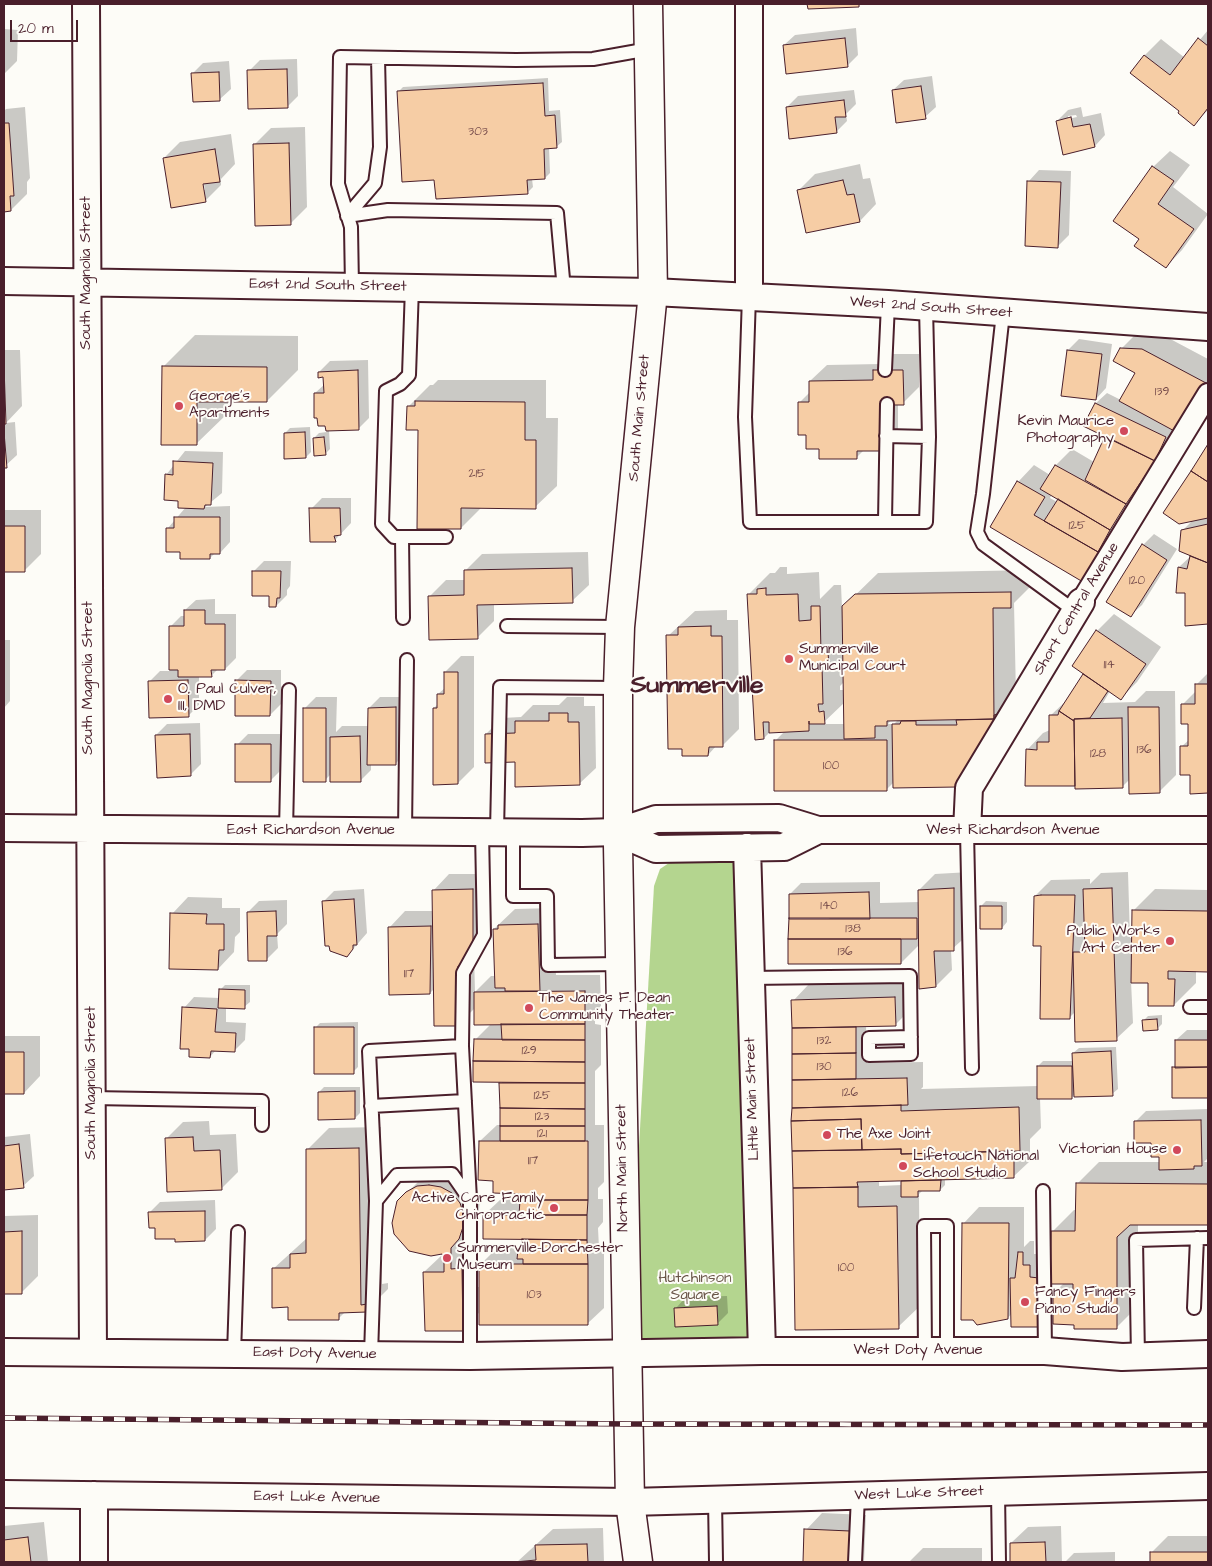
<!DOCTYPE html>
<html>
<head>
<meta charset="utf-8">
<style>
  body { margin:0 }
  #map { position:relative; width:1212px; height:1566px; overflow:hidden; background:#fdfcf7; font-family:"Architects Daughter",sans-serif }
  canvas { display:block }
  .frame { position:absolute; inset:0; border:5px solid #4a1f2b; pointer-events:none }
  .scale { position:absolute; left:10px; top:20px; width:68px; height:22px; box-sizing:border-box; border:2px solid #4a1f2b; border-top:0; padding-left:6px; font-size:15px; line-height:18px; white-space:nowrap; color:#4a1f2b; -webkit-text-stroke:4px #fdfcf7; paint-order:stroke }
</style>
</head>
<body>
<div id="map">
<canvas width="1212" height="1566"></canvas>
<div class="frame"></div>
<div class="scale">20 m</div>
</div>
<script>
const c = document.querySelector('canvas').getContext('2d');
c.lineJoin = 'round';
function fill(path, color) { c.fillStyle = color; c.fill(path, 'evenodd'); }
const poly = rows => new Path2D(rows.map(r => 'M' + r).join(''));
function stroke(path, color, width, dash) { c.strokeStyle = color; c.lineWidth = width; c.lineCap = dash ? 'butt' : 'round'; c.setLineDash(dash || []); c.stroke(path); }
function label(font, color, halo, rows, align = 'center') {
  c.font = font + ' "Architects Daughter",sans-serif'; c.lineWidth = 4; c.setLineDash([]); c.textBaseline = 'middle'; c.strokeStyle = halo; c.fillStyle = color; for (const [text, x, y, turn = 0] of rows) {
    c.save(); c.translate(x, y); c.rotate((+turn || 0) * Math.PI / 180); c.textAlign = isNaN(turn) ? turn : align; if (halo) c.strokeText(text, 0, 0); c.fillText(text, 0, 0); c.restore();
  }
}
const green = poly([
  [726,859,734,863,762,1351,627,1354,654,886,660,869,669,863]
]);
const shadow = poly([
  [809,4,861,4,859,6,809,8],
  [856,28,858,55,847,66,784,45,795,35],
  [4,29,18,30,17,61,4,74],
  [1208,30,1208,110,1194,124,1181,111,1144,56,1161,39,1185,58],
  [297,59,298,96,287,107,249,71,260,60],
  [229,61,231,89,220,99,192,74,203,63],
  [932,76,936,107,925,117,893,90,904,80],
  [548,78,549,111,560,110,562,142,556,147,549,147,550,173,545,178,532,179,533,187,528,192,436,179,398,92,403,87],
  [854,90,856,104,846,114,847,121,836,132,787,107,798,96],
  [25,107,30,178,27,182,27,194,11,210,4,211,4,111,6,109],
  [1081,107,1083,117,1101,113,1105,135,1095,146,1057,121,1068,110],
  [1076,115,1077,117,1068,119,1068,116],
  [305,127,307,207,291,223,255,144,271,128],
  [231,134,235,164,221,179,221,185,205,201,164,158,180,142],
  [203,178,205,190,202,190],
  [1170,151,1190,165,1173,187,1208,214,1182,250,1166,267,1141,239,1153,167],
  [860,164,863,179,870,178,876,204,860,221,799,190,815,174],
  [1039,170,1071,171,1069,235,1058,246,1029,181],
  [1138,332,1159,333,1208,359,1208,390,1099,564,991,527,1018,482,1034,465,1050,475,1056,465,1072,449,1094,462,1106,436,1096,403,1107,393,1121,400,1136,372,1121,349],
  [1052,494,1059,498,1057,502,1050,498],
  [195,335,298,336,298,370,267,401,228,401,228,413,196,444,163,367],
  [1079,339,1112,344,1106,388,1096,399,1063,395,1068,350],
  [4,350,20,350,22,406,6,423,15,422,17,455,4,467],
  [890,354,919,354,919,387,903,403,898,403,898,434,864,450,856,458,821,448,807,434,799,403,810,392,810,381,827,365,880,364],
  [368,360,369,418,358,429,329,430,330,449,325,454,314,438,319,433,327,432,327,424,315,393,325,384,325,376,319,372,330,361],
  [438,380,546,380,546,418,558,418,557,486,535,507,482,507,461,528,420,429,408,407,430,385,433,385],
  [310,427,311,452,306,457,285,433,290,428],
  [1208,446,1208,623,1187,624,1186,592,1179,567,1192,555,1182,531,1193,520,1165,513],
  [185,451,223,452,222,493,205,507,230,506,230,542,220,553,215,553,210,558,182,551,168,528,186,507,166,475],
  [322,498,351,498,351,523,335,540,311,509],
  [4,510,41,510,41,554,24,571,4,571],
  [1154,534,1177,549,1142,605,1131,615,1143,545],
  [588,552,589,585,572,601,494,603,494,621,477,638,429,597,446,580,466,580,466,570,482,554],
  [264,561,291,561,290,586,287,590,287,595,276,606,254,571],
  [780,567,787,567,787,574,819,572,820,599,834,585,841,585,842,608,878,573,1032,570,1032,585,1014,603,1016,696,973,769,894,782,886,790,776,740,785,731,770,732,764,738,748,595,770,573,775,573],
  [845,681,845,690,840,690,840,686],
  [845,702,845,724,822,724],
  [891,720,898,720,894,724,888,724],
  [215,599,215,614,236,614,236,658,225,669,218,669,211,676,199,676,199,705,188,716,149,682,160,671,170,671,170,627,181,616,185,616,185,610,196,600],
  [727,610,727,620,738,620,739,729,723,745,717,745,708,755,684,748,668,636,695,611],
  [1114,614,1161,647,1137,682,1121,698,1110,691,1103,703,1135,702,1146,691,1175,691,1176,775,1159,792,1130,779,1122,787,1077,784,1027,750,1043,733,1050,730,1050,716,1068,699,1085,674,1073,665,1097,631],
  [4,640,10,640,10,701,4,708],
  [461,656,474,656,474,767,458,783,434,708,438,704,438,694,445,688,445,672],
  [247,670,281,670,281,704,270,715,236,681],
  [1208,673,1208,792,1192,792,1191,774,1181,747,1190,739,1189,723,1182,705,1196,691,1196,685],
  [316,697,337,697,336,732,342,726,369,726,369,708,380,697,406,697,406,753,395,764,371,764,371,770,360,781,331,774,325,780,305,708],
  [567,697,584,697,584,706,595,706,596,768,579,784,516,761,486,734,502,718,521,717,533,705,559,705],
  [200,723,201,764,190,775,156,735,167,724],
  [248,734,282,734,281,770,270,781,237,745],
  [970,872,970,933,951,950,952,970,936,986,920,987,919,945,901,963,790,894,801,883,880,882,880,903,919,902,919,890,935,874],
  [1128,872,1130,938,1133,938,1133,911,1155,889,1208,890,1208,970,1196,970,1196,983,1174,1005,1150,981,1131,981,1133,1023,1116,1039,1075,1012,1069,1018,1042,945,1035,896,1051,880,1090,879,1090,884,1101,873],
  [449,874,489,874,474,954,475,992,491,976,496,976,494,929,515,909,554,908,556,975,600,975,601,1006,595,1012,595,1024,601,1025,601,1065,595,1071,595,1125,604,1125,604,1182,598,1188,598,1199,603,1199,603,1222,598,1228,599,1248,604,1248,604,1308,587,1324,481,1311,462,1329,424,1272,441,1256,444,1256,443,1252,410,1250,396,1234,407,1193,424,1176,446,1169,458,1171,468,1177,476,1187,480,1198,479,1210,467,1253,478,1252,478,1287,481,1287,481,1264,497,1248,521,1248,524,1245,524,1238,484,1215,501,1199,521,1199,521,1192,494,1179,480,1141,497,1125,501,1125,502,1081,475,1040,491,1024,475,1008,458,1025,435,988,430,993,389,928,405,911,433,911,433,891],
  [364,889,367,933,347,956,323,902,334,891],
  [188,897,222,898,222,908,240,908,240,932,235,937,234,952,218,969,172,914],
  [287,900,287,924,277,934,278,948,267,959,248,912,259,901],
  [986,901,1007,902,1007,922,1002,928,981,906],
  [911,981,912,1008,895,1025,866,1025,867,1063,923,1062,923,1087,921,1089,1038,1086,1038,1066,1043,1061,1074,1061,1073,1053,1079,1048,1116,1047,1118,1089,1112,1094,1075,1094,1071,1098,1040,1098,1041,1128,1030,1139,1030,1161,1013,1177,945,1179,945,1185,940,1190,923,1190,919,1194,920,1306,898,1327,794,1079,793,1001,809,984],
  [879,1180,902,1180,902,1185,879,1186],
  [225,985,250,985,250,1002,244,1007,226,1007,226,1022,246,1023,245,1040,234,1051,216,1050,210,1057,190,1048,184,1008,194,997,220,998,220,990],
  [1162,1015,1162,1024,1157,1029,1143,1021,1148,1016],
  [358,1022,358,1067,353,1072,315,1028,320,1023],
  [1187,1030,1208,1030,1208,1097,1173,1097,1176,1040],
  [4,1036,40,1036,40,1076,24,1093,4,1093],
  [324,1087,360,1087,360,1113,355,1118,319,1092],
  [1208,1109,1208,1158,1204,1162,1208,1162,1208,1224,1138,1224,1138,1306,1116,1328,1075,1323,1055,1292,1064,1283,1052,1232,1074,1210,1077,1210,1077,1184,1099,1162,1160,1162,1160,1156,1152,1142,1135,1122,1146,1111],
  [209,1121,210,1135,236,1134,238,1172,221,1189,166,1139,183,1122],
  [381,1127,382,1284,388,1283,388,1289,366,1311,346,1311,339,1318,289,1306,273,1269,307,1238,307,1150,329,1128],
  [30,1134,34,1176,23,1186,4,1188,4,1137],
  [215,1200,216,1229,205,1240,176,1237,156,1227,149,1213,160,1202],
  [979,1207,1024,1207,1024,1247,1030,1241,1034,1241,1034,1254,1040,1254,1049,1267,1008,1318,963,1224],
  [38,1215,38,1276,22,1292,4,1292,4,1216],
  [727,1296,728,1313,717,1324,676,1308,686,1297],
  [822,1513,866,1515,864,1562,804,1562,806,1530],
  [44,1522,48,1562,4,1562,4,1526],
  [1061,1526,1062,1562,1012,1562,1011,1543,1028,1527],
  [603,1528,604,1562,517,1562,553,1529],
  [1168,1536,1208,1536,1208,1562,1151,1562,1151,1553],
  [923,1548,982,1548,982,1562,909,1562],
  [1115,1552,1115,1562,1065,1562,1074,1553]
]);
const building = poly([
  [807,4,859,4,859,7,808,9,807,4],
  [845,38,848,67,786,74,783,45,845,38],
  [1198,38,1208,46,1208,108,1194,126,1178,113,1179,111,1130,73,1144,55,1170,75,1198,38],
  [287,69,288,108,248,109,247,70,287,69],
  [219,72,220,101,193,102,191,73,219,72],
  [543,83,545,116,555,115,557,148,544,149,545,179,527,180,528,194,436,199,434,180,402,182,397,91,543,83],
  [921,86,926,119,896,123,892,90,921,86],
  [844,100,846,117,835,117,837,133,789,139,786,107,844,100],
  [1071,117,1073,127,1090,124,1095,147,1063,155,1056,121,1071,117],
  [4,123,9,123,14,196,10,196,11,211,4,212,4,123],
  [289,143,291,225,255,226,253,144,289,143],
  [215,149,220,182,203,184,206,202,171,208,163,158,215,149],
  [1152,166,1174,181,1158,204,1194,229,1166,268,1134,246,1139,239,1113,221,1152,166],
  [843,180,847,195,854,194,860,222,806,233,797,190,843,180],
  [1027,181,1061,182,1058,248,1025,246,1027,181],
  [1120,348,1142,349,1206,383,1178,433,1119,401,1135,373,1113,361,1120,348],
  [1067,350,1102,354,1096,400,1061,396,1067,350],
  [4,366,6,424,4,424,4,366],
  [162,366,267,367,267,402,197,402,197,445,161,445,162,366],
  [358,370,359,430,326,431,325,426,318,426,317,418,314,418,314,393,324,393,323,377,318,378,318,372,358,370],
  [873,370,903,370,904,405,882,405,882,451,857,451,857,459,819,459,819,449,806,449,806,435,798,435,798,402,809,402,809,381,873,380,873,370],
  [415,401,525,402,525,440,536,440,536,509,461,508,461,529,417,529,418,430,406,430,407,406,415,406,415,401],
  [1095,403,1166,437,1155,461,1083,426,1095,403],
  [4,432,7,468,4,468,4,432],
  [305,432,306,458,284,459,284,433,305,432],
  [1105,436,1155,461,1126,504,1085,480,1105,436],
  [324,437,326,455,314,456,313,438,324,437],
  [1208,444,1208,482,1191,471,1208,444],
  [173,461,213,463,211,505,205,505,204,509,178,508,178,501,164,500,165,474,173,475,173,461],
  [1055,465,1126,504,1110,530,1040,489,1055,465],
  [1191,471,1208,482,1208,518,1179,524,1163,513,1191,471],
  [1017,481,1045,497,1034,515,1100,553,1083,582,990,527,1017,481],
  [1058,499,1110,530,1098,552,1044,521,1058,499],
  [309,508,340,508,341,535,334,536,336,542,310,542,309,508],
  [174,517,220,517,220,554,210,554,210,559,180,559,180,552,166,552,166,528,174,528,174,517],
  [1208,524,1208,563,1179,551,1181,530,1208,524],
  [4,526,25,526,25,572,4,572,4,526],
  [1142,544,1167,560,1131,617,1106,602,1142,544],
  [1190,556,1208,563,1208,624,1185,626,1185,593,1176,593,1178,567,1187,569,1190,556],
  [572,568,573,603,477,605,478,639,429,640,428,596,464,595,464,570,572,568],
  [252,571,281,571,280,598,277,598,276,607,269,607,269,596,252,596,252,571],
  [766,588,766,595,798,594,799,621,811,620,811,606,820,606,821,653,828,653,829,664,822,665,823,704,818,704,819,712,824,711,825,724,809,724,809,721,809,731,769,733,769,722,763,722,764,739,755,740,747,594,757,594,757,589,766,588],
  [1011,592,1011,608,993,608,994,719,887,721,887,726,875,726,875,738,844,739,842,606,855,594,1011,592],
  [184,610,205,610,205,624,225,624,225,670,211,670,212,677,178,677,178,670,169,670,169,626,184,626,184,610],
  [711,626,711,636,722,636,723,747,709,747,708,756,682,756,682,749,668,749,666,635,678,635,678,627,711,626],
  [1096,630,1146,664,1121,700,1072,666,1096,630],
  [444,672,458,672,458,784,433,785,433,708,437,708,437,694,444,694,444,672],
  [1083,674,1108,691,1090,718,1074,719,1074,721,1059,711,1083,674],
  [188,680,189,717,149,718,148,681,188,680],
  [235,680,271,681,270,716,235,716,235,680],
  [1195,684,1208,684,1208,793,1190,794,1190,775,1180,775,1180,746,1188,746,1188,724,1181,724,1181,704,1195,704,1195,684],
  [396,707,396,765,367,765,368,708,396,707],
  [1128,707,1159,707,1160,793,1129,794,1128,707],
  [303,708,326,708,326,782,303,782,303,708],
  [1059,711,1074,721,1075,786,1025,786,1026,749,1037,750,1037,742,1049,742,1049,715,1058,715,1059,711],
  [549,713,568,713,568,722,579,722,580,785,515,787,515,762,485,763,485,734,515,733,515,721,549,721,549,713],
  [998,714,999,716,957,787,893,788,892,724,900,724,901,721,916,721,916,725,957,725,956,720,994,719,994,715,998,714],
  [1122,718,1123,788,1075,789,1074,719,1122,718],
  [190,734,191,776,157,778,155,735,190,734],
  [360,736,361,782,330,782,330,737,360,736],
  [774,740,887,740,887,791,774,791,774,740],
  [235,744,271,744,271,782,235,782,235,744],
  [954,888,954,951,934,951,936,987,919,989,918,890,954,888],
  [1112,888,1117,1041,1075,1042,1073,952,1085,952,1083,889,1112,888],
  [473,889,473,941,464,966,458,966,459,1026,434,1026,432,890,473,889],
  [869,892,870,919,789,919,789,894,869,892],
  [1041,895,1075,895,1070,1019,1040,1019,1041,946,1033,946,1034,896,1041,895],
  [354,899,357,945,353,945,353,949,347,957,330,951,329,946,325,946,322,901,354,899],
  [980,906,1002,906,1002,929,980,929,980,906],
  [1132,910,1208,911,1208,972,1168,971,1168,979,1175,979,1174,1006,1148,1006,1148,983,1131,983,1132,910],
  [276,911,277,936,267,936,267,961,248,961,247,912,276,911],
  [170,913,207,914,206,924,224,924,224,950,219,950,218,970,169,969,170,913],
  [789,918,917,918,917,939,788,939,789,918],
  [538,924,540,991,505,991,505,988,495,988,493,929,498,929,498,925,538,924],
  [431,926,430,994,389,995,388,927,431,926],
  [788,939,901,939,901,964,788,964,788,939],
  [219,989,245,990,245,1009,218,1008,219,989],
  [585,991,585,1024,474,1025,474,992,585,991],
  [895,997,896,1026,792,1028,791,1000,895,997],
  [182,1007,217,1009,215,1032,236,1033,235,1052,211,1051,210,1058,189,1057,189,1049,180,1049,182,1007],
  [1157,1019,1158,1030,1143,1031,1142,1020,1157,1019],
  [501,1024,585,1024,585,1040,502,1040,501,1024],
  [314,1027,354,1027,354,1074,314,1074,314,1027],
  [856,1027,856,1053,792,1054,792,1028,856,1027],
  [474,1039,585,1040,585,1062,473,1061,474,1039],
  [1175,1040,1208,1040,1208,1067,1175,1068,1175,1040],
  [1111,1051,1113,1096,1074,1097,1072,1053,1111,1051],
  [4,1052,24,1052,24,1094,4,1094,4,1052],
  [856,1053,856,1079,792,1080,792,1054,856,1053],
  [473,1061,585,1062,585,1083,473,1082,473,1061],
  [1037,1066,1072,1066,1072,1099,1037,1099,1037,1066],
  [1172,1067,1208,1067,1208,1098,1172,1098,1172,1067],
  [907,1078,908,1105,792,1108,792,1080,907,1078],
  [499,1083,585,1083,585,1109,500,1108,499,1083],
  [355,1091,355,1119,318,1120,318,1092,355,1091],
  [901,1105,901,1111,1019,1107,1020,1151,901,1154,901,1149,862,1150,861,1119,791,1121,792,1108,901,1105],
  [500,1108,585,1109,585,1126,500,1126,500,1108],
  [861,1119,862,1150,792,1151,791,1121,861,1119],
  [1201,1120,1202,1166,1194,1166,1194,1169,1159,1170,1159,1157,1151,1157,1151,1143,1134,1143,1134,1121,1201,1120],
  [500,1126,585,1126,585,1141,500,1141,500,1126],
  [193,1137,194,1151,220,1150,222,1190,167,1192,165,1138,193,1137],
  [479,1141,588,1141,588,1200,520,1200,520,1194,493,1193,493,1181,478,1180,479,1141],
  [19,1144,24,1188,4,1190,4,1146,19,1144],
  [359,1148,361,1305,367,1304,367,1312,339,1313,339,1320,288,1320,288,1307,272,1308,272,1268,290,1268,290,1254,306,1253,306,1149,359,1148],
  [901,1149,901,1154,1014,1151,1014,1178,857,1182,858,1187,793,1188,792,1151,901,1149],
  [941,1180,940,1191,918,1191,918,1197,901,1197,901,1181,941,1180],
  [1076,1183,1208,1184,1208,1225,1130,1225,1117,1237,1117,1329,1074,1329,1074,1325,1053,1324,1053,1291,1073,1291,1073,1284,1050,1284,1051,1231,1075,1231,1076,1183],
  [429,1185,441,1187,452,1193,460,1203,464,1215,463,1227,459,1239,451,1248,451,1269,462,1268,463,1331,425,1331,423,1272,444,1272,444,1259,442,1254,431,1256,409,1251,394,1234,392,1223,397,1201,406,1192,417,1186,429,1185],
  [858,1187,858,1207,897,1206,899,1329,795,1330,793,1188,858,1187],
  [520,1200,588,1200,587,1215,519,1215,520,1200],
  [205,1211,205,1241,175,1242,175,1239,155,1239,155,1228,149,1228,148,1212,205,1211],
  [483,1215,587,1215,587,1240,483,1239,483,1215],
  [962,1223,1009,1223,1008,1319,977,1325,973,1320,961,1320,962,1223],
  [22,1231,22,1294,4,1294,4,1232,22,1231],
  [522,1239,587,1240,588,1264,523,1264,523,1259,517,1259,518,1250,522,1250,522,1239],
  [1018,1252,1023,1252,1023,1265,1030,1265,1030,1277,1039,1278,1039,1327,1011,1327,1010,1278,1015,1278,1018,1252],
  [479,1264,588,1264,588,1325,479,1325,479,1264],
  [717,1306,718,1325,675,1327,674,1308,717,1306],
  [804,1529,850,1531,849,1562,803,1562,804,1529],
  [28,1537,31,1562,4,1562,4,1540,28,1537],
  [1045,1542,1046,1562,1010,1562,1010,1543,1045,1542],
  [587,1544,588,1562,515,1562,536,1560,535,1545,587,1544],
  [1150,1552,1208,1552,1208,1562,1150,1562,1150,1552]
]);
const service = poly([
  [347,216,388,210,557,213,564,290],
  [347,216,375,183,380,147,378,58],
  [352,287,351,227,338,184,340,57,516,60,593,59,649,49],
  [412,287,409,375,400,384,386,391,382,524,394,537,446,537],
  [749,296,745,417,750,522,926,522,929,437,926,307],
  [1003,313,983,494,977,532,983,544,1075,611],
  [885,370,888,304],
  [886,436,929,437],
  [885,521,887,404],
  [402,537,403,618],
  [507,626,620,627],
  [286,831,289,690],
  [967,831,972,1068],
  [405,832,407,660],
  [497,832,500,687,618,688],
  [513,832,513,896,547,896,548,965,620,964],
  [749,978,910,976,911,1054,869,1055,869,1038,911,1037],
  [1190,1007,1208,1007],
  [462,1046,463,973,484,935,482,832],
  [92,1098,262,1101,262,1125],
  [371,1106,465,1101],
  [1043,1191,1045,1351],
  [376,1201,369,1051,462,1046,470,1200],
  [1194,1308,1197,1238],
  [925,1351,924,1226,947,1226,947,1351],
  [234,1354,238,1232],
  [371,1355,376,1201,397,1175,452,1174,470,1200,470,1356],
  [1138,1357,1136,1240,1208,1238],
  [998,1492,999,1562],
  [715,1499,716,1562],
  [855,1562,858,1496]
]);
const pedestrian = poly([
  [1081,602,1208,394]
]);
const minor = poly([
  [86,4,93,1352],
  [4,281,653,292,888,304,1208,327],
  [749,296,749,4],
  [4,828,582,833,617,832,656,819,779,818,818,830,1208,830],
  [967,831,969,788,1081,602],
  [617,832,656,849,784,847,818,830],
  [747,847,762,1351],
  [4,1352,470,1356,762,1351,1045,1351,1122,1357,1208,1354],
  [4,1494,630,1502,1208,1486],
  [94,1495,94,1562]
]);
const primary = poly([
  [638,1562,630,1502,618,845,618,688,620,627,653,292,648,4]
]);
const rail = poly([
  [4,1418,628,1424,1208,1425]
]);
const markers = [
  [179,406,5,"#d1495b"],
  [1124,431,5,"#d1495b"],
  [789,659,5,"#d1495b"],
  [168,699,5,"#d1495b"],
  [1170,941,5,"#d1495b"],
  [529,1008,5,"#d1495b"],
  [827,1135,5,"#d1495b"],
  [1177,1150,5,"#d1495b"],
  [903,1166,5,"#d1495b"],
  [554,1208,5,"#d1495b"],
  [447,1258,5,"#d1495b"],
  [1025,1302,5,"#d1495b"]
];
const numberNames = [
  ["303",478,132],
  ["139",1162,392],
  ["215",477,474],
  ["125",1077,526],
  ["120",1137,581],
  ["114",1109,665],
  ["136",1144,750],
  ["128",1098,754],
  ["100",831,766],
  ["140",829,906],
  ["138",853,929],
  ["136",845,952],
  ["117",409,974],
  ["132",824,1041],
  ["129",529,1051],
  ["130",824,1067],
  ["126",850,1093],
  ["125",542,1096],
  ["123",542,1117],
  ["121",542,1134],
  ["117",533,1161],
  ["100",846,1268],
  ["103",534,1295]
];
const streetNames = [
  ["South Magnolia Street",87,273,-90],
  ["East 2nd South Street",328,286,1],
  ["West 2nd South Street",931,308,4],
  ["South Main Street",640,418,-85],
  ["Short Central Avenue",1077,609,-59],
  ["South Magnolia Street",89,678,-90],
  ["East Richardson Avenue",311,831],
  ["West Richardson Avenue",1013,831],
  ["South Magnolia Street",92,1083,-90],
  ["Little Main Street",753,1099,-92],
  ["North Main Street",623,1168,-91],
  ["West Doty Avenue",918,1351],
  ["East Doty Avenue",315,1354,1],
  ["West Luke Street",919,1494,-2],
  ["East Luke Avenue",317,1498,1]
];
const poiNames = [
  ["George's",189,397],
  ["Apartments",189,414],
  ["Kevin Maurice",1114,422,"right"],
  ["Photography",1114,439,"right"],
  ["Summerville",799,650],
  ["Municipal Court",799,667],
  ["O. Paul Culver,",178,690],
  ["III, DMD",178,707],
  ["Public Works",1160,932,"right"],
  ["Art Center",1160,949,"right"],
  ["The James F. Dean",539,999],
  ["Community Theater",539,1016],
  ["The Axe Joint",837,1135],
  ["Victorian House",1167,1150,"right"],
  ["Lifetouch National",913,1157],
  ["School Studio",913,1174],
  ["Active Care Family",544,1199,"right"],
  ["Chiropractic",544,1216,"right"],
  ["Summerville-Dorchester",457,1249],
  ["Museum",457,1266],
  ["Fancy Fingers",1035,1293],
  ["Piano Studio",1035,1310]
];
const parkNames = [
  ["Hutchinson",695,1279],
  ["Square",695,1296]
];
const townNames = [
  ["Summerville",697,687]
];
fill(green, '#b4d58f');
fill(shadow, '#0003');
fill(building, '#f6cda5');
stroke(building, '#4a1f2b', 1);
stroke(service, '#4a1f2b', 16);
stroke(pedestrian, '#4a1f2b', 24);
stroke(minor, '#4a1f2b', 30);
stroke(primary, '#4a1f2b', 31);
stroke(service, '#fdfcf7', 12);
stroke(pedestrian, '#fdfcf7', 20);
stroke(minor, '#fdfcf7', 26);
stroke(primary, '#fdfcf7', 28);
stroke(rail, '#4a1f2b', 5.5);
stroke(rail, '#fdfcf7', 4, [11]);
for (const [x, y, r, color] of markers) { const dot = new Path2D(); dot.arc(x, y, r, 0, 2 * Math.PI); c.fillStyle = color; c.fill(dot); stroke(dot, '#fdfcf7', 2); }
label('12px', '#754a4a', null, numberNames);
label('15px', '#4a1f2b', '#fdfcf7', streetNames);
label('15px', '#4a1f2b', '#fdfcf7', poiNames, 'left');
label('15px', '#6a5649', '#fdfcf7', parkNames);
label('bold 25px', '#4a1f2b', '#fdfcf7', townNames);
</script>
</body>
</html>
